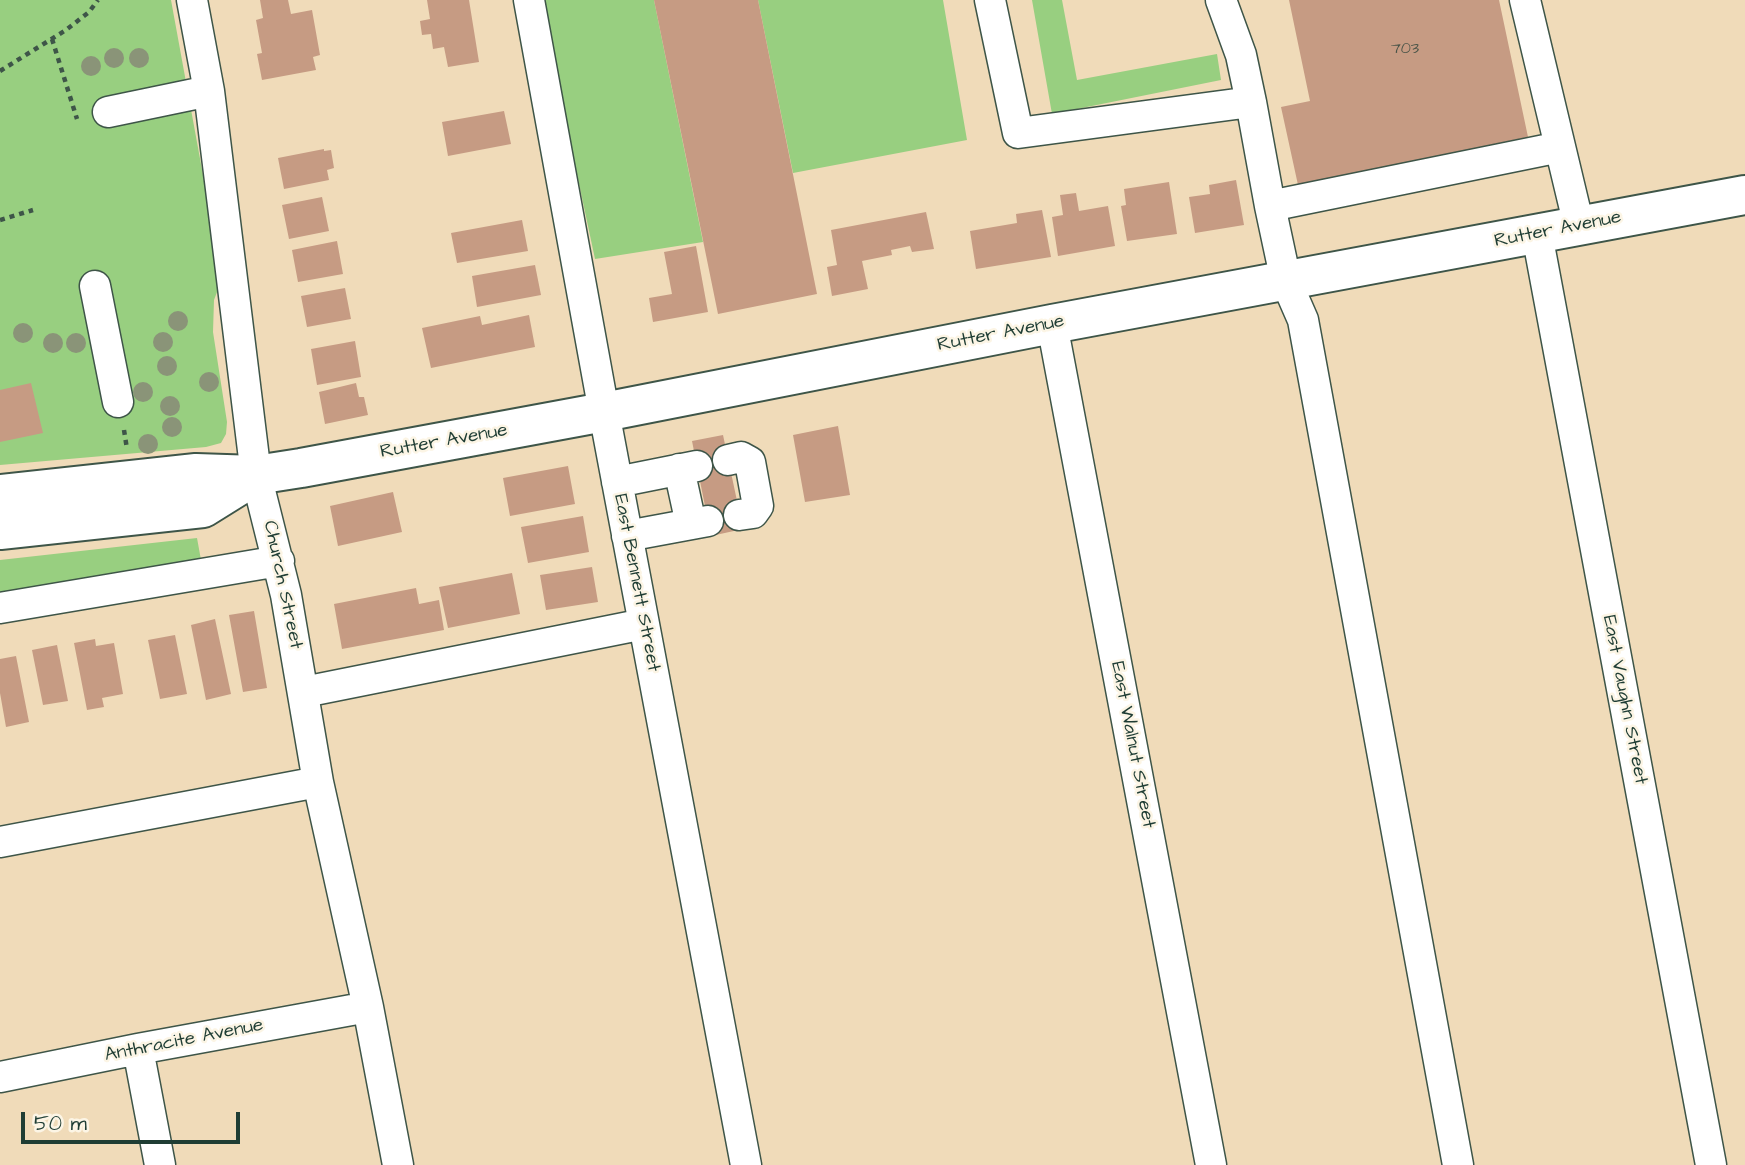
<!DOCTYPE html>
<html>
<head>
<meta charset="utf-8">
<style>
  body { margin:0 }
  #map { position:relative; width:1745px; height:1165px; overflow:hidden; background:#f0dbb9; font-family:"Architects Daughter",sans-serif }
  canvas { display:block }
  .scale { position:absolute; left:21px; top:1112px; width:219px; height:32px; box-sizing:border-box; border:4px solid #1f3d34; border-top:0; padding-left:9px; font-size:21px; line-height:24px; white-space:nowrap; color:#1f3d34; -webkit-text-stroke:5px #fcf5e5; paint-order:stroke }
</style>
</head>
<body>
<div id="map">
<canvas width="1745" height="1165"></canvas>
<div class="scale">50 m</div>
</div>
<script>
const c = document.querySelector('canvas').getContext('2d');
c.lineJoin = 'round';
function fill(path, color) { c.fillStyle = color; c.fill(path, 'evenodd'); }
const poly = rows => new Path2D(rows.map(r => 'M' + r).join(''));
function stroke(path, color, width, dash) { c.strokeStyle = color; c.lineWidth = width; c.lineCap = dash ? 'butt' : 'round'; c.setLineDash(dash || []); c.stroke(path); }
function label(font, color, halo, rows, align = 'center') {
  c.font = font + ' "Architects Daughter",sans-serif'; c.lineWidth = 5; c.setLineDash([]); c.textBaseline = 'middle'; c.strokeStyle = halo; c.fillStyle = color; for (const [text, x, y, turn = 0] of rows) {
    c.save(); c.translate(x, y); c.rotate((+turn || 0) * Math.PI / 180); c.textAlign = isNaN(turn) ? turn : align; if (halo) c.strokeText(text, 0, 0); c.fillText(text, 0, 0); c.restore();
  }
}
const green = poly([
  [0,0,171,0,222,279,214,300,213,332,227,422,226,434,221,443,206,447,0,465],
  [540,0,654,0,703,242,595,259],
  [758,0,943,0,967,140,793,173],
  [1032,0,1062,0,1077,80,1217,54,1221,80,1052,114],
  [197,538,201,560,0,598,0,560]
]);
const building = poly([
  [260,0,288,0,291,14,312,10,320,55,313,57,316,70,262,80,257,54,262,53,256,20,263,18],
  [427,0,469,0,479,62,448,67,444,47,433,49,431,34,422,35,420,21,430,19],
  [654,0,758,0,817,294,718,314],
  [1289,0,1499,0,1528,137,1298,185,1281,107,1310,101],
  [504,111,511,144,448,156,442,122],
  [324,149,324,151,331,150,334,168,327,170,329,180,284,189,278,158],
  [1236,180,1244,225,1195,233,1189,197,1210,194,1209,185],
  [1169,182,1177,234,1127,241,1121,206,1126,205,1124,189],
  [1076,193,1079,211,1108,206,1115,246,1058,256,1052,217,1063,215,1060,195],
  [322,197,329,231,289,239,282,205],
  [1042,210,1051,257,976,269,970,231,1017,223,1016,214],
  [926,212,934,249,912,252,910,246,891,250,892,255,862,261,868,289,832,296,827,267,837,265,831,230],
  [522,220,528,251,457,263,451,233],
  [337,241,343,274,298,282,292,250],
  [696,246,708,312,653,322,649,298,672,294,664,252],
  [535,265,541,295,477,307,472,276],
  [345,288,351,319,307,327,301,296],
  [529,315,535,347,431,368,422,328,480,316,482,325],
  [355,341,361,377,317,385,311,349],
  [31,383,43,433,0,442,0,390],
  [356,383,359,397,364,397,368,415,325,424,319,392],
  [838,426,850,495,805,502,793,435],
  [723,435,743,529,711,536,692,441],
  [568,466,575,504,510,516,503,478],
  [393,492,402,532,338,546,330,506],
  [583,516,589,552,528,563,521,527],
  [592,567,598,602,546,610,540,575],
  [512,573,520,614,448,628,439,587],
  [416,588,419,604,439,600,444,630,342,649,334,604],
  [254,611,267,688,243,692,229,615],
  [215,619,231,694,206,700,191,625],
  [175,635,187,694,160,699,148,640],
  [95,639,96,646,114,643,123,694,102,698,104,707,87,710,74,643],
  [57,645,68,701,43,705,32,650],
  [16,656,29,722,6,727,0,693,0,659]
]);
const path = poly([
  [52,39,77,119],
  [0,71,66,30,89,12,98,0],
  [0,220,33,210],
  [124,430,127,449]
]);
const minor = poly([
  [192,0,209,91,256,475,286,595,318,782,368,1007,398,1165],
  [529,0,604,412,746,1165],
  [990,0,1018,133,1251,102,1270,206,1286,281,1303,320,1458,1165],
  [1221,0,1241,55,1251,102],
  [1525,0,1579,226],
  [108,112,209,91],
  [1270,206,1560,147],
  [1537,234,1711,1165],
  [95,286,118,402],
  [1052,324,1211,1165],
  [728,460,741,457,750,462,758,506,753,513,739,515],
  [679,469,691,524],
  [617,482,697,466],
  [627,536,708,521],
  [0,608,279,561],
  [304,692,644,624],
  [0,842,318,782],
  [138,1049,160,1165],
  [0,1077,138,1049,368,1007]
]);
const major = poly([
  [0,494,196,473,256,475,301,468,604,412,1052,324,1745,195],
  [0,530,203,508,256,475]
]);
const trees = [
  [114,58],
  [139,58],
  [91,66],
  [178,321],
  [23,333],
  [163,342],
  [53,343],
  [76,343],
  [167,366],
  [209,382],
  [143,392],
  [170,406],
  [172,427],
  [148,444]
];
const numberNames = [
  ["703",1405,50]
];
const streetNames = [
  ["Rutter Avenue",1558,230,-11],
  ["Rutter Avenue",1001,334,-11],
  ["Rutter Avenue",444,442,-10],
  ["East Bennett Street",636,583,79],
  ["Church Street",282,585,78],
  ["East Vaughn Street",1624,700,79],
  ["East Walnut Street",1132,745,79],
  ["Anthracite Avenue",184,1041,-11]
];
fill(green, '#98cf80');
fill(building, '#c69b83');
stroke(minor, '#3e5548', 33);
stroke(major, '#3e5548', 42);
stroke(path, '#3e5548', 4.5, [5, 5]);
stroke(minor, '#fff', 30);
stroke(major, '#fff', 38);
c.fillStyle = '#8a9478';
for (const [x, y] of trees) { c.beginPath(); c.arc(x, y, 10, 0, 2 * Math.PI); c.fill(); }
label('16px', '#495448', null, numberNames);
label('19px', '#1f3d34', '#fcf5e5', streetNames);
</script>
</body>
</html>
